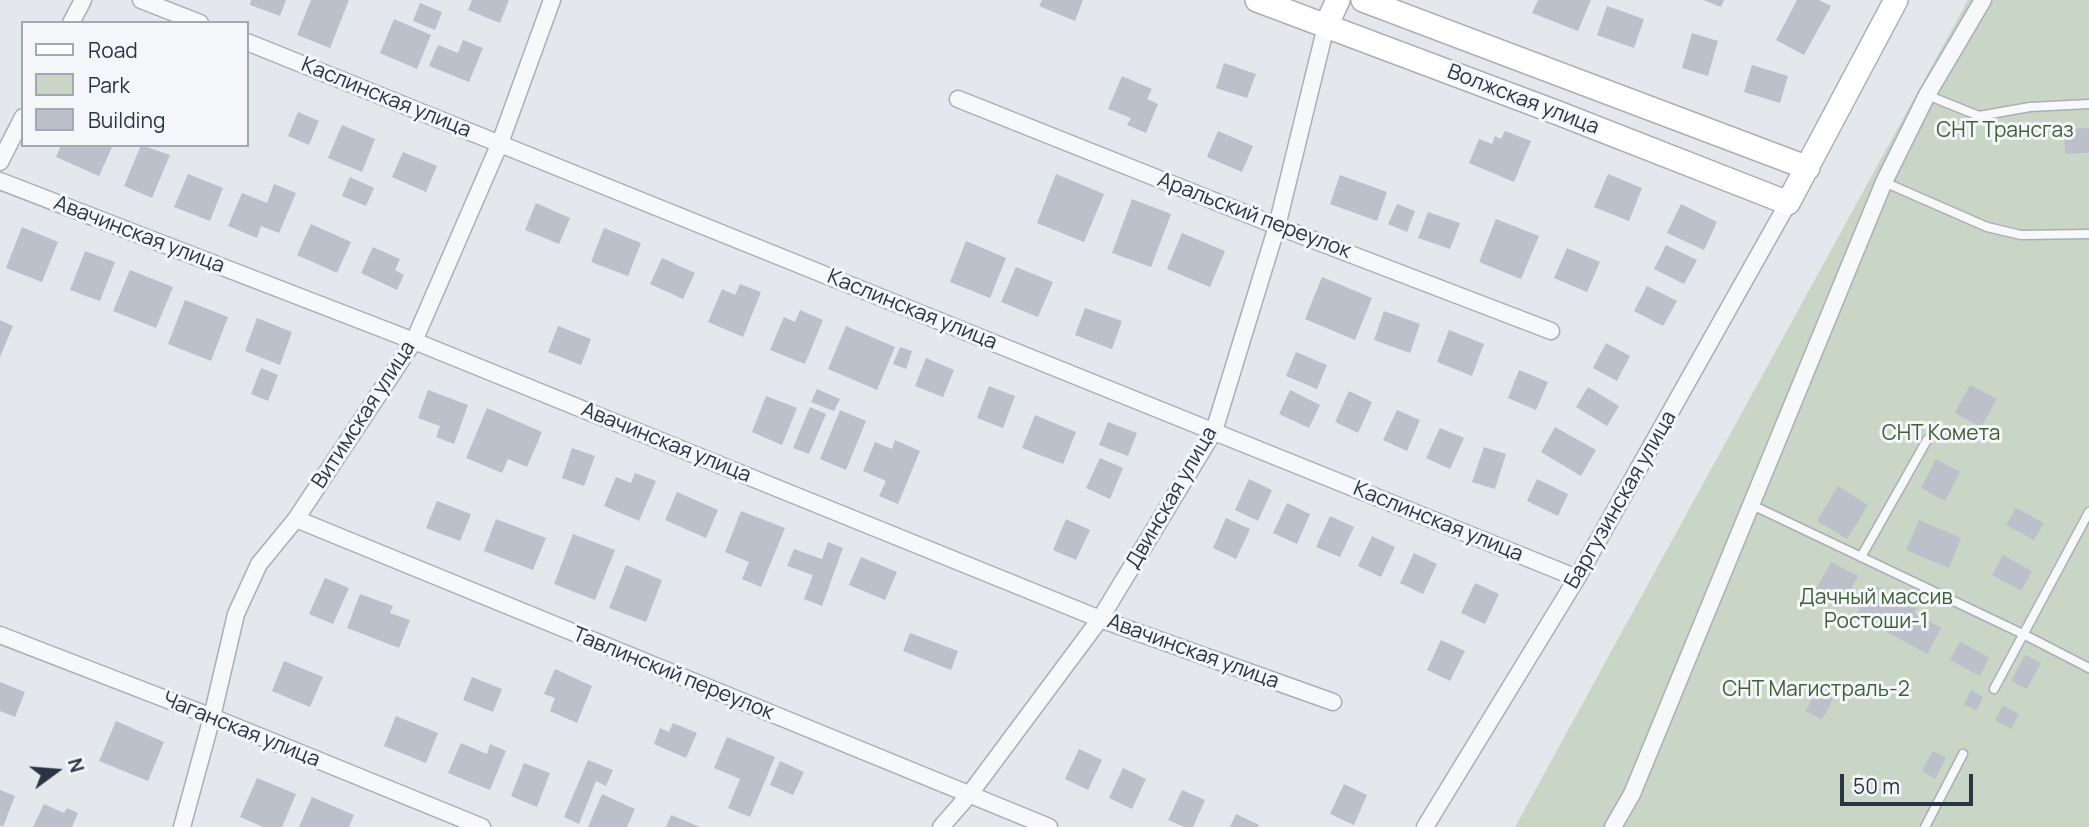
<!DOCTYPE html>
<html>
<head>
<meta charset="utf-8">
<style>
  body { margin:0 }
  #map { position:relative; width:2089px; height:827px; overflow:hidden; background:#e4e7ec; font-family:Manrope,sans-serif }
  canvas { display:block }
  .legend { position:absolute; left:21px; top:21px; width:228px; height:126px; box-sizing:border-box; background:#f4f6f9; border:2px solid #a4a8b1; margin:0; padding:9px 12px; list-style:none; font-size:21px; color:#2b3445 }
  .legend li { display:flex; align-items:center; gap:14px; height:35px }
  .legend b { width:35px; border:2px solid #a4a8b1 }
  .north { position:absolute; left:21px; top:736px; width:70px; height:70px; -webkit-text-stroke:5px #f4f6f9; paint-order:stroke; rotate:74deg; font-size:19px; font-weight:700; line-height:28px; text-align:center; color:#2b3445 }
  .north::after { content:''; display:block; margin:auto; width:24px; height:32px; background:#2b3445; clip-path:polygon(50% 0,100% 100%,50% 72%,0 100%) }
  .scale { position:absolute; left:1840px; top:774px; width:133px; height:32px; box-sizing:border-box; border:4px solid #2b3445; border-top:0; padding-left:9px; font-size:21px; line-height:24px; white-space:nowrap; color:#2b3445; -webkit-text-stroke:5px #f4f6f9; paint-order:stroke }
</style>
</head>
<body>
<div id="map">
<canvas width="2089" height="827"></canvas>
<ul class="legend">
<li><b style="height:9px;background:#fff"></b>Road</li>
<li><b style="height:19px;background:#c9d6c5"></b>Park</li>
<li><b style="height:19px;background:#bbc0ca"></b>Building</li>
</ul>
<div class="north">N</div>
<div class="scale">50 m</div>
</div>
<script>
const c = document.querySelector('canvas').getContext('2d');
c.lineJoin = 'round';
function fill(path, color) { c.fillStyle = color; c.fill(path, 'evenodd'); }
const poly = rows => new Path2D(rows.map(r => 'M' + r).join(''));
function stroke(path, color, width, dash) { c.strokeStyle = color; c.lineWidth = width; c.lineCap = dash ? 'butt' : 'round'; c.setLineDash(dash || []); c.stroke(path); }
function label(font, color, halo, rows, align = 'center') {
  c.font = font + ' Manrope,sans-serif'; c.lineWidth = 6; c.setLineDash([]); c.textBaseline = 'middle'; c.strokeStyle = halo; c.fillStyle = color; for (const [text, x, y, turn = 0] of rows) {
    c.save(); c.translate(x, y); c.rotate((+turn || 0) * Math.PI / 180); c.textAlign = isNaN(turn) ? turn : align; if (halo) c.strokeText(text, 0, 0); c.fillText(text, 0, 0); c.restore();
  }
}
const green = poly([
  [1968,0,2089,0,2089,827,1515,827]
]);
const building = poly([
  [251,0,286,0,280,16,250,5],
  [311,0,349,0,330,48,297,35],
  [472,0,509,0,500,23,468,10],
  [1042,0,1083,0,1075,21,1039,6],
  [1538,0,1591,0,1578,31,1532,13],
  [1703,0,1724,0,1721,7],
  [1797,0,1819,0,1831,6,1804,55,1776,40],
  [420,3,442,12,435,30,413,21],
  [1607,6,1644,19,1634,48,1597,35],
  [394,19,431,35,417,69,380,53],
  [1692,33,1718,41,1708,76,1682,68],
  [463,40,483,48,469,82,429,66,438,45,458,53],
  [1224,63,1256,74,1247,98,1216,88],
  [1752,65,1788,76,1780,103,1744,92],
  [1122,76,1152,89,1147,99,1158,104,1146,133,1127,125,1131,118,1108,109],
  [298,112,319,121,309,145,288,136],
  [342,125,375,139,362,172,328,158],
  [2089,128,2089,153,2065,154,2064,129],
  [1218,131,1253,146,1242,172,1207,157],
  [1505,131,1531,141,1514,182,1469,163,1479,139,1492,144,1495,136,1501,139],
  [61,145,113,145,99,176,56,157],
  [141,145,170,155,152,198,124,186],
  [403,152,437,166,426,192,392,177],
  [188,174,223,188,210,221,174,207],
  [1056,174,1104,194,1084,242,1037,223],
  [1608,174,1642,188,1629,221,1594,207],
  [1340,175,1387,192,1377,221,1330,204],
  [350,177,374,188,366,206,342,196],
  [274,184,296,193,279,233,261,226,257,238,228,226,242,193,267,203],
  [1132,199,1171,214,1151,267,1112,253],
  [536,203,570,218,559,244,525,230],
  [1397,204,1415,211,1407,232,1388,224],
  [1681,204,1717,222,1704,250,1667,233],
  [1428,212,1460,223,1450,249,1418,238],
  [1496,219,1539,236,1521,279,1479,262],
  [311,224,351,242,337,273,297,255],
  [22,227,58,242,42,282,6,268],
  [604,228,641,243,628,276,591,262],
  [1182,233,1225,251,1210,287,1167,269],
  [966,241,1006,258,990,298,950,282],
  [1666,245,1697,260,1684,284,1654,269],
  [373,247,400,259,395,270,404,275,397,290,361,273],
  [1567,248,1600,262,1587,292,1554,278],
  [85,251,115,262,100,301,70,290],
  [662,258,695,273,683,299,650,284],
  [1016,267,1053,282,1038,317,1001,302],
  [130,270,173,287,156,328,113,311],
  [1322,277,1372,298,1355,340,1305,319],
  [740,284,761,292,743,337,708,322,722,289,735,295],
  [1647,286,1677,301,1663,326,1634,311],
  [185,300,228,317,211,361,168,344],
  [1085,308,1122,321,1112,349,1075,335],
  [800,310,823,320,805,364,770,350,784,317,795,322],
  [1384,311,1420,324,1410,353,1374,340],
  [257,318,292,332,280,365,245,351],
  [0,320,13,326,0,357],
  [558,326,591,339,581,365,548,352],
  [846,326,895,347,877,390,828,369],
  [1449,330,1484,344,1472,376,1437,362],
  [1606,343,1630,356,1617,381,1593,368],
  [900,347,912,351,906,369,893,364],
  [1296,352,1327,365,1317,389,1286,376],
  [926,358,954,370,943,397,915,386],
  [261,368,278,375,268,401,251,394],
  [1519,370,1548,382,1536,410,1508,398],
  [1970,385,1997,399,1981,427,1955,413],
  [989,386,1015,396,1003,428,977,418],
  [1588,387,1619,406,1607,426,1576,407],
  [817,389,840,399,834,411,811,402],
  [428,390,468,405,454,444,436,437,440,426,418,418],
  [1290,390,1320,405,1309,428,1279,414],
  [1349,391,1372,402,1358,433,1335,422],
  [766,396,797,408,782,445,752,432],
  [810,407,826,414,809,454,793,448],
  [487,408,542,432,527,467,508,459,502,473,466,458],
  [840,410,866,421,846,470,820,459],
  [1397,410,1420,420,1407,451,1383,440],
  [1035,415,1076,432,1063,464,1022,448],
  [1108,422,1137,433,1128,456,1099,445],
  [1555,427,1596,450,1581,476,1541,452],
  [1440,428,1464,438,1450,469,1426,458],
  [895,440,920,451,898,504,879,496,886,481,863,471,875,442,892,449],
  [1484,447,1506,454,1495,489,1472,482],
  [572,448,595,456,584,486,562,478],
  [1100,458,1123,468,1110,499,1086,488],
  [1936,459,1960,472,1945,501,1921,488],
  [635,473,656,481,639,521,604,506,616,477,631,483],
  [1249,479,1272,490,1258,521,1235,510],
  [1537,479,1568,494,1558,516,1527,501],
  [1838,486,1868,505,1847,539,1817,521],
  [677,492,718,510,706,538,665,520],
  [437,501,471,514,460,541,426,528],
  [1287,503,1310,514,1297,544,1273,533],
  [2016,508,2044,523,2034,540,2006,525],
  [741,511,785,528,761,587,742,579,749,562,725,552],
  [1330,516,1354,527,1340,557,1316,547],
  [1226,518,1250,529,1236,559,1213,548],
  [496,519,546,538,533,570,484,551],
  [1066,519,1090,530,1076,560,1053,550],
  [1919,520,1961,538,1949,568,1906,550],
  [573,534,615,550,595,600,554,584],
  [1372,536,1395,547,1381,577,1358,566],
  [828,542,843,548,822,606,804,599,813,575,787,566,794,549,822,559],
  [1414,553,1437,564,1423,594,1400,583],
  [2003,555,2032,571,2021,591,1992,575],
  [861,557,897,572,885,600,849,585],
  [1831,562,1858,576,1843,604,1816,589],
  [626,565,662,580,646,622,609,608],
  [325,578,349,588,333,624,309,614],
  [1475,583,1499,594,1485,624,1461,613],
  [1873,584,1917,608,1914,613,1941,628,1927,654,1856,615],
  [360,594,393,606,390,613,410,620,399,648,347,628],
  [910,633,958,651,951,670,903,651],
  [1441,640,1465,651,1450,681,1427,670],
  [1960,641,1989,658,1980,676,1950,660],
  [2025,655,2041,663,2027,689,2011,681],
  [284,661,323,677,310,707,272,691],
  [555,669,592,686,577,723,550,711,555,698,544,694],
  [472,677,502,689,493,712,463,700],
  [0,682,25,692,15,717,0,711],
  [1820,685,1836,693,1822,720,1806,711],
  [1971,690,1983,697,1976,711,1964,704],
  [2003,705,2019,714,2011,729,1995,720],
  [396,716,438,733,426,763,384,746],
  [116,721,164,742,148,781,99,761],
  [673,723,697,733,686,758,654,744,660,728,669,732],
  [727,737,775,757,750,817,728,808,740,779,714,768],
  [461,743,487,754,490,744,506,751,490,790,448,773],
  [1079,749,1102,760,1088,790,1065,779],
  [1933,751,1946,758,1935,779,1922,771],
  [588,760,613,770,606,786,596,781,579,824,564,817],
  [780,761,804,772,793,795,770,785],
  [524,763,550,773,537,807,511,796],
  [1123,768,1146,779,1132,809,1109,798],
  [257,778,296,794,282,827,263,827,240,817],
  [1344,784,1367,795,1354,825,1330,814],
  [0,790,15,796,3,827,0,825],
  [1182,790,1205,800,1193,827,1184,827,1168,820],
  [602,794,635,809,627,827,588,827],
  [312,797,354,815,349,827,299,827],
  [44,804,64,813,67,808,78,813,72,827,33,827],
  [1236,814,1259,825,1258,827,1230,827],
  [671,815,700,827,666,827]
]);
const lane = poly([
  [1927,95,1979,116,2030,107,2089,104],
  [1884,182,1987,227,2021,235,2089,234],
  [1750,504,2025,635,2089,668],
  [1861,557,1927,440],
  [1994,689,2089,512],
  [1925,827,1963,754]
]);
const street = poly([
  [141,0,200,23],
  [71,23,83,0],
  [247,42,1577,578],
  [958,99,1277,226,1551,331],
  [0,162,23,117],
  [0,181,414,341,1100,619,1333,702],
  [296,519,1049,827],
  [0,635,212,717,482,827],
  [182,827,212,717,236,614,259,564,296,519,414,341,500,143,552,0],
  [941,827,969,795,1100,619,1214,431,1277,226,1326,26],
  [1425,827,1577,578,1788,203],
  [1613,827,1632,794,1884,182,1927,95,1983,0]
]);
const secondary = poly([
  [1257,0,1558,113,1788,203,1896,0],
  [1363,0,1808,168],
  [1326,26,1338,0]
]);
const streetNames = [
  ["Каслинская улица",386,98,22],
  ["Волжская улица",1523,100,21],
  ["Аральский переулок",1254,216,21],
  ["Авачинская улица",139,235,21],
  ["Каслинская улица",912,310,22],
  ["Витимская улица",364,415,-57],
  ["Авачинская улица",666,443,22],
  ["Двинская улица",1172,498,-60],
  ["Баргузинская улица",1621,500,-60],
  ["Каслинская улица",1438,522,22],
  ["Авачинская улица",1193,652,20],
  ["Тавлинский переулок",673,674,22],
  ["Чаганская улица",241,730,22]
];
const parkNames = [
  ["СНТ Трансгаз",2005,131],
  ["СНТ Комета",1941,434],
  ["Дачный массив",1876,598],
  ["Ростоши-1",1876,622],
  ["СНТ Магистраль-2",1816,690]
];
fill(green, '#c9d6c5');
fill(building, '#bbc0ca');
stroke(lane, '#a9aeb7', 11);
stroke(street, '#a9aeb7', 19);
stroke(secondary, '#a9aeb7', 26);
stroke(lane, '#f7f8fa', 8);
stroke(street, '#f7f8fa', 16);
stroke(secondary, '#fff', 23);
label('21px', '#2b3445', '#f4f6f9', streetNames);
label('21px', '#3f6138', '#f4f6f9', parkNames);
</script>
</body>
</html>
